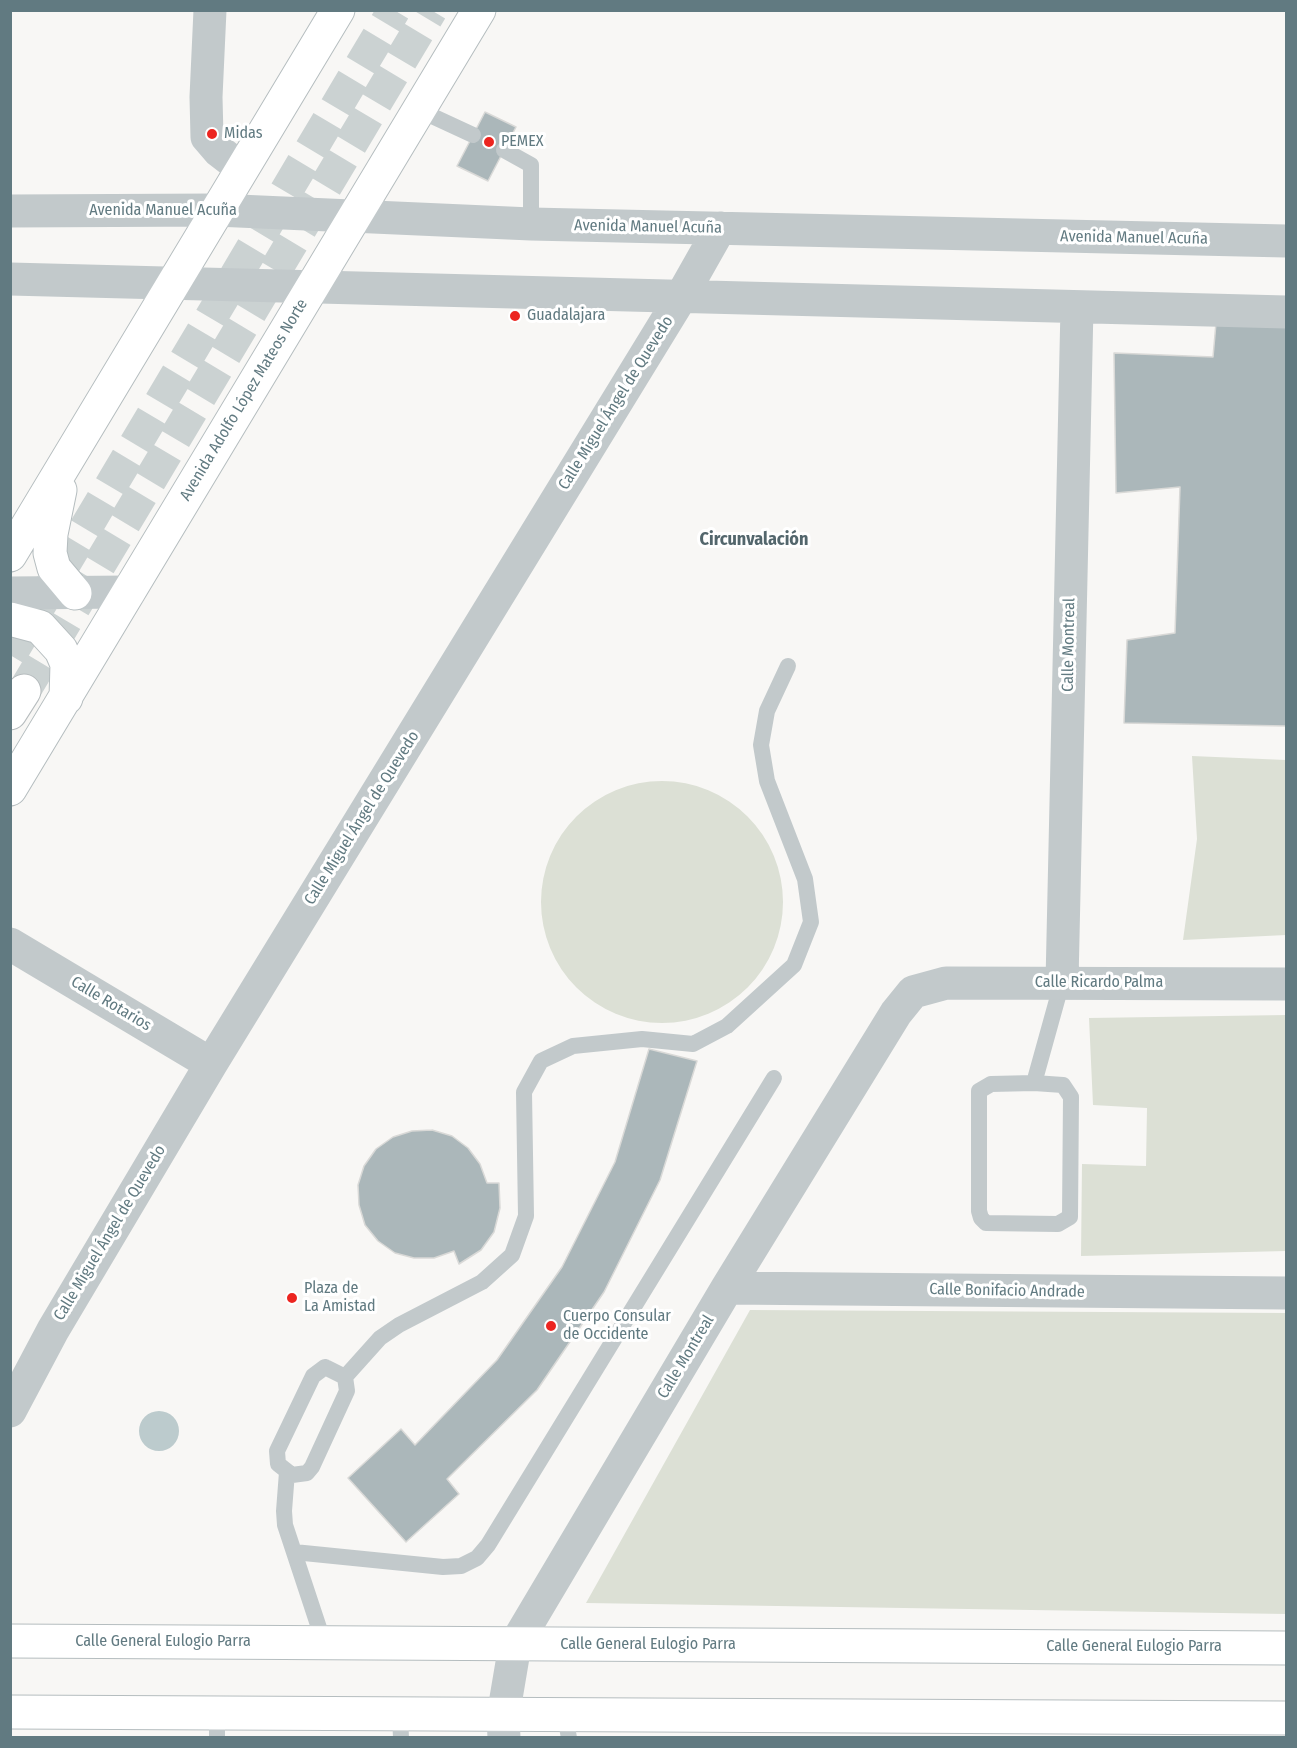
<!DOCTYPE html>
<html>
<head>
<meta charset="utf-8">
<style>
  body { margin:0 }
  #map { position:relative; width:1297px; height:1748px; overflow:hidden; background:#f8f7f5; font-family:"Fira Sans Condensed",sans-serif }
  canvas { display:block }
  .frame { position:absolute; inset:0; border:12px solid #617a81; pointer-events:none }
</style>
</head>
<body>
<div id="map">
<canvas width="1297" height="1748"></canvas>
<div class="frame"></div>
</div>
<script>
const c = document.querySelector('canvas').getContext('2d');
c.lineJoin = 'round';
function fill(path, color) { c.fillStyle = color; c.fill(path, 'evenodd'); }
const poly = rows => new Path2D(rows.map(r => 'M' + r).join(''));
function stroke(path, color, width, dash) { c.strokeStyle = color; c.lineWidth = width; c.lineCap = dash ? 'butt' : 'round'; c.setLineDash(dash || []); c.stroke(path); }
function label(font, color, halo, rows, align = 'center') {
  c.font = font + ' "Fira Sans Condensed",sans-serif'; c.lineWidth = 6; c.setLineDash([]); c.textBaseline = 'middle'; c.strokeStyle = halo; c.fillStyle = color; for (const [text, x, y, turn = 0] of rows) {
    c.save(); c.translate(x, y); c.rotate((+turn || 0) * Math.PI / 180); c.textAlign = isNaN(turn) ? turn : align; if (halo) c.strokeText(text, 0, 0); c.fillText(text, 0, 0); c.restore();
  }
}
const green = poly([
  [1192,756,1286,760,1286,935,1183,940,1197,839],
  '541 902a121 121 0 1 1 242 0a121 121 0 1 1-242 0Z',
  [1286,1015,1286,1251,1081,1256,1082,1164,1146,1166,1147,1108,1093,1105,1089,1018],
  [750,1310,1286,1313,1286,1614,586,1603]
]);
const water = poly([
  '139 1431a20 20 0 1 1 40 0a20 20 0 1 1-40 0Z'
]);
const building = poly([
  [485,112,516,127,488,181,457,166,485,112],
  [1216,323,1286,324,1286,726,1124,723,1127,640,1175,633,1180,487,1116,493,1114,353,1213,357,1216,323],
  [649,1049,697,1061,660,1180,604,1292,537,1390,447,1479,459,1494,406,1542,348,1478,401,1429,415,1445,497,1360,562,1267,615,1162,649,1049],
  [432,1130,452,1136,468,1148,480,1164,487,1183,499,1183,500,1208,494,1232,481,1250,459,1264,454,1251,434,1258,414,1258,395,1253,378,1241,365,1225,359,1205,358,1185,364,1166,376,1149,393,1137,412,1131,432,1130]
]);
const primaryTunnel = poly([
  [10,655,394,10],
  [24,691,431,10]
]);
const lane = poly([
  [419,110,473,135],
  [504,150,531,165,531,224],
  [1034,1083,1063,1085,1071,1097,1070,1217,1058,1224,986,1223,981,1218,979,1211,979,1091,991,1084,1034,1083],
  [1034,1083,1062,982],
  [325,1367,345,1377,347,1391,312,1467,307,1473,292,1475,278,1464,277,1451,313,1376,325,1367],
  [345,1377,380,1338,399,1325,482,1282,512,1255,526,1216,524,1092,541,1061,573,1046,642,1039,693,1044,727,1026,794,965,811,922,805,879,767,781,761,745,767,711,788,666],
  [287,1472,284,1511,285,1525,324,1643],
  [294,1552,443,1567,461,1566,477,1558,488,1545,774,1078],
  [217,1714,217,1738],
  [400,1715,401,1738],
  [565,1716,569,1738]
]);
const street = poly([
  [210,10,206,97,207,137,219,151,241,168],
  [10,211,216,210,531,224,1286,241],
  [10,279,1286,312],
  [10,593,129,592],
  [10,944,211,1064],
  [1062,982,1077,307],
  [727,1288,1286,1293],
  [10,1411,53,1330,211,1064,681,297,720,228],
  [504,1738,503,1716,515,1645,727,1288,896,1013,913,992,946,983,1286,984]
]);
const secondary = poly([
  [60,490,51,534,50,553,54,568,75,593],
  [10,555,338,10],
  [10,619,40,627,61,650,67,664,66,698],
  [10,789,479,10],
  [10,1641,1286,1648],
  [10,1712,1286,1718]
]);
const primary = poly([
  [10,713,24,691]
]);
const markers = [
  [212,134,6,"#ec2520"],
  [489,142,6,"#ec2520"],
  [515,316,6,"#ec2520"],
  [292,1298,6,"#ec2520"],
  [551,1326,6,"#ec2520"]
];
const poiNames = [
  ["Midas",224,134],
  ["PEMEX",501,142],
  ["Guadalajara",527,316],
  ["Plaza de",304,1289],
  ["La Amistad",304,1307],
  ["Cuerpo Consular",563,1317],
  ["de Occidente",563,1335]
];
const streetNames = [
  ["Avenida Manuel Acuña",163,211],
  ["Avenida Manuel Acuña",648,227,1],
  ["Avenida Manuel Acuña",1134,238,1],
  ["Avenida Adolfo López Mateos Norte",244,400,-59],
  ["Calle Miguel Ángel de Quevedo",616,403,-58],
  ["Calle Montreal",1069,645,-89],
  ["Calle Miguel Ángel de Quevedo",362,818,-58],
  ["Calle Ricardo Palma",1099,983],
  ["Calle Rotarios",111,1004,31],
  ["Calle Miguel Ángel de Quevedo",110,1233,-59],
  ["Calle Bonifacio Andrade",1007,1291,1],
  ["Calle Montreal",686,1357,-59],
  ["Calle General Eulogio Parra",163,1642],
  ["Calle General Eulogio Parra",648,1645],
  ["Calle General Eulogio Parra",1134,1647]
];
const neighbourhoodNames = [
  ["Circunvalación",754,540]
];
fill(green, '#dce0d5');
fill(water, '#bccbcd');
fill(building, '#abb7ba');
stroke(building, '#d9d9d7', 1.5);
stroke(primaryTunnel, '#cbd2d2', 33, [33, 16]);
stroke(secondary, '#b5bdbf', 35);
stroke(primary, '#b6bcbe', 35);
stroke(lane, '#c2c9cb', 16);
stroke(street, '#c2c9cb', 33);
stroke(secondary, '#fff', 33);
stroke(primary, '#fff', 33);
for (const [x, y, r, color] of markers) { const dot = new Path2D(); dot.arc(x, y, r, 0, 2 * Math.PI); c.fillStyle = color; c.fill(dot); stroke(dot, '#fff', 2); }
label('16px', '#617a81', '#fff', poiNames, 'left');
label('16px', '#617a81', '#fff', streetNames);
label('bold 18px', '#53666c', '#fff', neighbourhoodNames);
</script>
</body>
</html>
